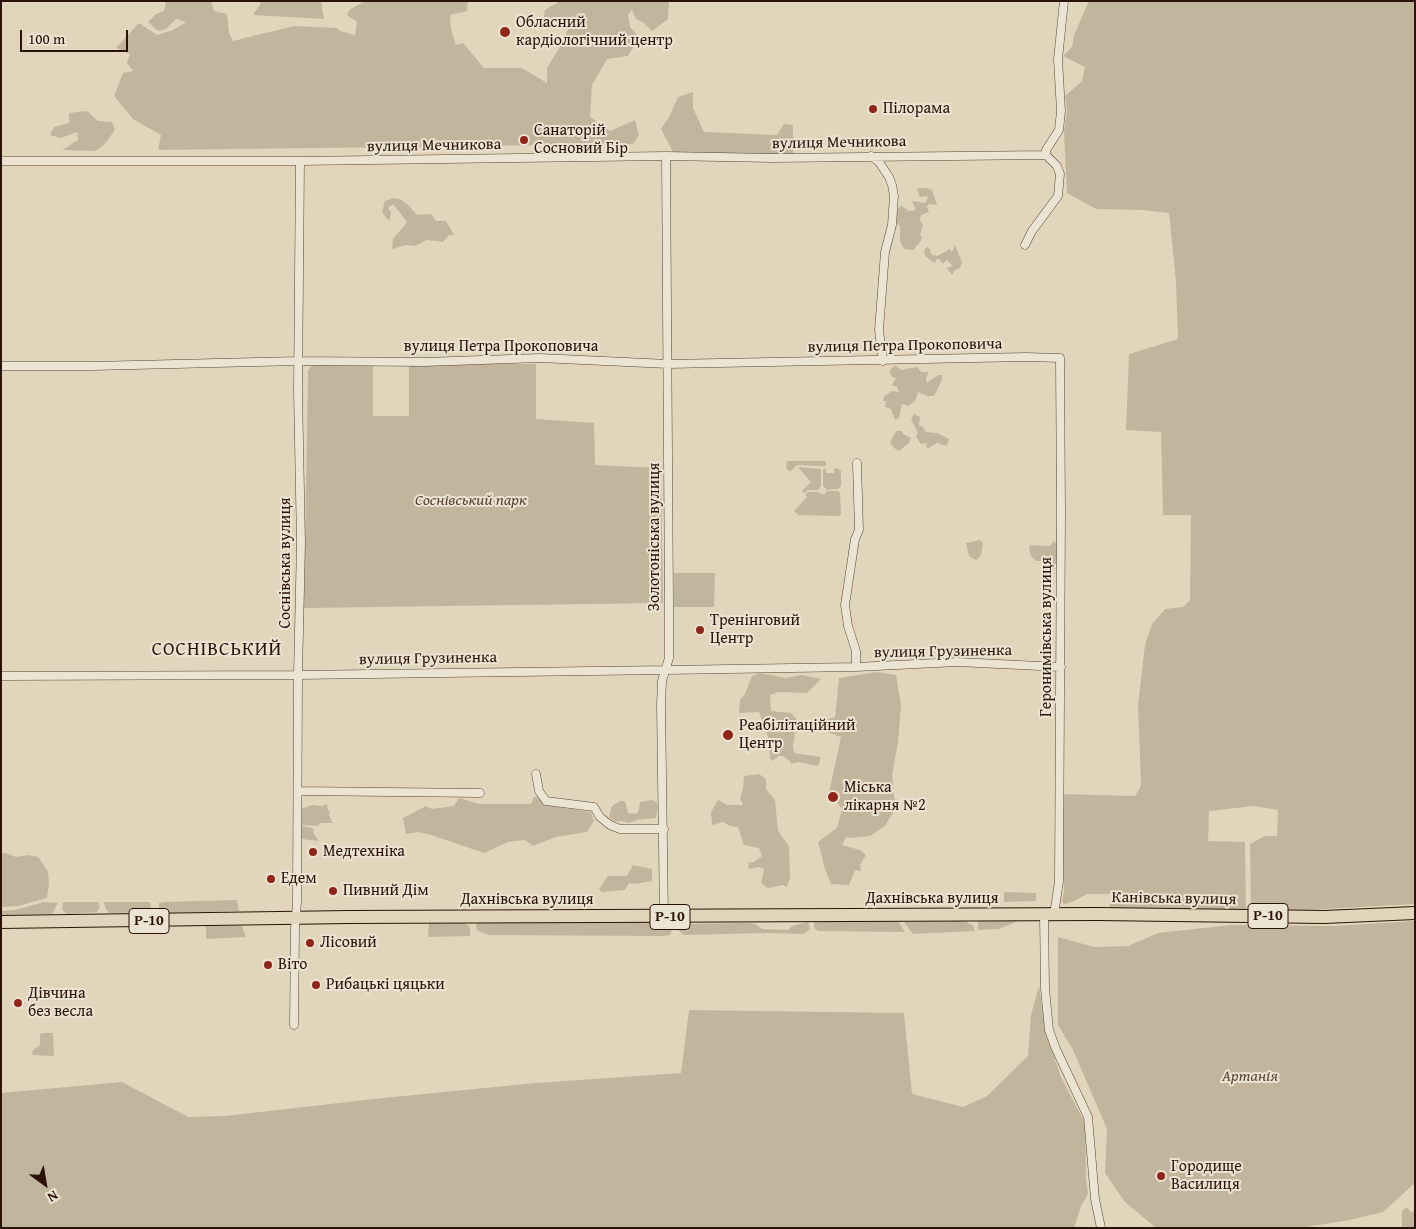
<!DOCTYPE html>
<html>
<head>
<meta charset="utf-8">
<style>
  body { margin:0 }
  #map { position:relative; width:1416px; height:1229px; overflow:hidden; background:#e1d6bb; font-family:"Gentium Book Plus",serif }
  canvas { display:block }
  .frame { position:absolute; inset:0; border:2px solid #2b1208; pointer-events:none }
  .north { position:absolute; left:20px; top:1159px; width:50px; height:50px; -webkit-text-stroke:4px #ece4d3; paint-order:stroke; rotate:148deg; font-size:14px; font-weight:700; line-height:20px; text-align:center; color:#2b1208 }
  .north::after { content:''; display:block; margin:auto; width:18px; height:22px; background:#2b1208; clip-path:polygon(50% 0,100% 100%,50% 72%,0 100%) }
  .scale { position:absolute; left:20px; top:30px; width:108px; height:22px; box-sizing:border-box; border:2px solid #2b1208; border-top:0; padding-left:6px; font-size:15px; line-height:18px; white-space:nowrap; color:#2b1208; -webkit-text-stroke:4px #ece4d3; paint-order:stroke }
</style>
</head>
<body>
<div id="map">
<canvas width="1416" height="1229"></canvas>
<div class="frame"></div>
<div class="north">N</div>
<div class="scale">100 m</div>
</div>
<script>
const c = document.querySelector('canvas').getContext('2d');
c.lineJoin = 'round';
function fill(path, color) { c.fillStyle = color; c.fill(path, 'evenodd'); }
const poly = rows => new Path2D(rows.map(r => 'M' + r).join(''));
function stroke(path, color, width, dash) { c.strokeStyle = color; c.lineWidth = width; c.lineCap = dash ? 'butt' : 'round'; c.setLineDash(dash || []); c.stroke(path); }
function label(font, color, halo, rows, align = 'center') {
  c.font = font + ' "Gentium Book Plus",serif'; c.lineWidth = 4; c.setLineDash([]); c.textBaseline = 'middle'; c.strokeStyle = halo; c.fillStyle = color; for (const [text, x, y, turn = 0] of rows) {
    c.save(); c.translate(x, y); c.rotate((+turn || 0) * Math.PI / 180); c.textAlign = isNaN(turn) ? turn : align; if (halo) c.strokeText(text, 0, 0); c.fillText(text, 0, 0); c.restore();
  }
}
const green = poly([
  [166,1,211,1,214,11,227,14,229,33,233,41,294,26,337,28,340,31,355,35,357,22,347,15,349,10,365,1,468,1,467,11,450,15,451,29,456,45,463,43,484,68,522,68,547,83,547,68,562,43,569,27,558,19,544,17,545,10,560,1,669,1,668,19,652,31,644,23,636,19,632,10,628,15,630,27,639,37,628,56,607,59,592,85,590,117,610,131,635,120,639,135,633,144,158,150,161,135,133,119,114,96,123,73,133,71,127,63,130,54,116,48,139,23,157,35,173,30,186,22,176,19,166,29,158,31,148,22,156,14,164,11],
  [258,1,321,1,324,19,253,15,261,3],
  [1089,1,1415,1,1415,904,1251,913,1250,844,1265,836,1277,836,1278,810,1254,806,1209,811,1208,841,1245,842,1246,912,1109,910,1112,894,1087,894,1072,902,1064,904,1062,902,1064,891,1062,794,1135,796,1141,786,1138,705,1145,645,1152,624,1165,609,1183,607,1190,600,1191,515,1163,515,1161,432,1126,430,1129,354,1178,339,1176,281,1169,213,1142,210,1096,209,1067,193,1064,133,1067,109,1065,96,1082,81,1085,67,1063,56,1072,47,1074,35],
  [693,92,693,108,704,132,777,135,784,124,793,125,793,154,674,154,661,129,669,117,678,97],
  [87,111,98,121,112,122,115,130,104,145,95,151,62,150,78,140,77,132,61,138,50,135,54,127,69,123,69,113],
  [917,188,926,188,932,190,937,205,928,204,927,207,929,212,921,215,920,220,923,225,920,235,922,237,921,241,913,250,904,249,900,241,900,226,895,221,896,213,901,205,908,211,916,210,912,201,925,203,927,200,928,196,920,197],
  [393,198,400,199,408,205,417,215,431,214,436,221,446,221,454,235,449,235,443,242,427,240,415,246,406,245,392,249,393,239,407,222,393,204,388,208,391,212,390,220,387,219,382,212,385,201],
  [955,245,962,262,960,268,955,270,952,275,947,268,953,266,947,260,943,264,939,259,936,259,935,263,925,256,924,250,927,247,930,249,931,254,937,256,950,249,952,252],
  [373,363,373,416,409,416,409,363,536,364,536,419,594,423,595,465,661,468,663,603,304,608,308,371,311,366,319,365],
  [895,365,901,370,917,367,921,372,929,372,926,378,927,383,938,375,942,375,942,380,934,396,927,396,918,392,915,401,908,406,902,404,899,418,895,420,891,409,885,407,886,401,883,401,884,396,892,391,899,392,897,387,892,385,896,378,892,377,889,371],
  [914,414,920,417,919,425,923,427,926,432,937,433,949,439,947,446,937,443,927,449,926,443,921,444,916,437,918,433,911,419],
  [896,431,902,431,903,434,911,438,909,443,899,451,894,448,890,442],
  [787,461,826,461,826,466,797,465,790,472,786,468],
  [798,467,821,469,821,486,818,490,808,490,804,493,802,491,811,482],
  [826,468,826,473,834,473,834,469,838,468,841,471,841,486,838,489,827,490,823,486,823,470],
  [827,491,838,491,840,493,841,514,839,516,798,515,794,511,807,497,805,495,808,492,818,492,824,495],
  [980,540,983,543,981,555,977,560,973,559,969,556,966,543],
  [1054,541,1057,544,1057,568,1054,569,1049,567,1045,561,1036,561,1031,556,1029,549,1030,545,1050,546],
  [674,573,715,573,714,607,674,607],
  [877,672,896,675,901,705,898,743,892,775,894,797,897,806,885,826,870,836,851,838,846,837,842,845,860,850,866,855,860,865,861,871,855,870,849,885,831,884,825,869,818,842,837,828,842,809,829,793,841,737,827,732,799,729,835,717,839,678],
  [760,673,786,678,802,675,821,679,807,693,779,692,770,695,771,711,791,713,797,720,793,746,794,753,821,757,818,766,798,762,791,764,790,761,783,756,779,756,772,761,770,758,768,736,759,712,739,713,740,700,745,694,752,676],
  [759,774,766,779,766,789,775,800,778,831,789,846,790,878,787,887,783,885,768,888,761,883,764,869,759,867,749,869,748,863,754,862,762,856,759,848,744,845,738,827,730,826,723,822,712,825,711,812,718,800,727,805,743,805,740,798,743,789,744,776],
  [534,797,538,797,545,805,591,812,594,821,587,832,556,837,533,846,525,840,508,842,484,853,431,835,418,832,406,834,403,818,426,806,432,809,454,806,459,798,479,804,531,804],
  [652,800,657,803,658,808,656,818,637,820,629,823,622,821,614,821,609,817,612,806,620,801,625,801,628,813,636,814,639,810,640,802],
  [327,804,328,811,330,811,329,815,333,823,320,823,319,825,317,826,302,825,300,809,313,805,322,806],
  [302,826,313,828,314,834,319,841,301,839],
  [1,853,6,853,16,857,28,855,38,857,48,871,49,883,47,898,18,906,1,907],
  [633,865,652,869,652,881,635,884,629,883,625,890,602,892,599,889,608,876,627,876],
  [1004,892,1036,893,1036,901,1004,902],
  [237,900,239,911,164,913,160,911,159,906,159,903,163,902],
  [44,902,58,903,52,914,1,915,1,911,15,910],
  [63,902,98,902,100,907,97,912,66,914,62,909],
  [104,902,150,902,151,906,147,912,109,913,105,908],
  [814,921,898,921,905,932,818,931,814,928],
  [965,921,974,926,974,931,913,934,904,922],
  [978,921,1018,921,999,929,978,930],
  [1415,921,1415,1183,1383,1212,1350,1220,1299,1228,1156,1228,1125,1202,1105,1173,1107,1129,1073,1050,1058,1025,1058,937,1094,947,1128,946,1158,933,1231,925,1335,926],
  [461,922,468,925,470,929,470,936,428,937,429,923],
  [477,922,669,922,673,927,670,935,663,936,489,935,478,931,476,928],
  [808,922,810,929,804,934,799,934,767,933,684,935,678,930,676,926,680,924,749,923,755,924,762,929,788,930,792,926],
  [206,925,242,926,246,937,206,939],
  [1039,986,1046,1033,1061,1077,1085,1123,1086,1178,1088,1194,1081,1206,1074,1228,1,1228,1,1093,122,1082,188,1117,225,1116,383,1098,536,1083,681,1073,689,1010,904,1013,912,1094,963,1107,987,1096,1028,1056,1031,1015],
  [43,1033,53,1033,54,1056,32,1055,33,1050,40,1045,40,1034],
  [1407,1207,1411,1212,1415,1210,1415,1228,1402,1228,1402,1211]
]);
const street = poly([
  [1046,155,1046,150,1059,130,1061,111,1058,59,1064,1],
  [871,156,879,162,889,177,892,185,894,196,892,225,885,252,879,330,883,361],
  [1,161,300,161,666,156,773,158,1046,155],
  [1025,245,1032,231,1058,196,1060,174,1057,166,1046,155],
  [1,366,93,366,299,361,424,362,540,358,668,364,1026,357,1060,358,1061,513,1059,881,1054,915],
  [856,667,856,651,848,626,845,605,855,539,859,530,857,463],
  [1,676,298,675,666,670,856,667,957,662,1061,667],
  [536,774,539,791,546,801,594,807,600,817,610,825,620,829,664,829],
  [298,791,480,793],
  [1044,914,1045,989,1049,1030,1056,1049,1088,1117,1095,1199,1101,1228],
  [664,917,661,705,662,681,669,658,669,604,666,156],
  [294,1025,295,929,297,902,298,675,301,543,298,391,300,161]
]);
const primary = poly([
  [1,922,349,917,1098,914,1324,917,1415,913]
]);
const markers = [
  [505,32,6,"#8f2418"],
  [873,109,5,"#8f2418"],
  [524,140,5,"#8f2418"],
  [700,630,5,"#8f2418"],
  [728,735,6,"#8f2418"],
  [833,797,6,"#8f2418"],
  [313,852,5,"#8f2418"],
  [271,879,5,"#8f2418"],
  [333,891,5,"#8f2418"],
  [310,943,5,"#8f2418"],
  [268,965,5,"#8f2418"],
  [316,985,5,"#8f2418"],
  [18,1003,5,"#8f2418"],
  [1161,1176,5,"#8f2418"]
];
const shields = [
  [1268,916,40],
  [670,917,40],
  [149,921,40]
];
const shieldNames = [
  ["Р-10",1268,916],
  ["Р-10",670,917],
  ["Р-10",149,921]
];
const poiNames = [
  ["Обласний",516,23],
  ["кардіологічний центр",516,41],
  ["Пілорама",883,109],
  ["Санаторій",534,131],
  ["Сосновий Бір",534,149],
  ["Тренінговий",710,621],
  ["Центр",710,639],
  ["Реабілітаційний",739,726],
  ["Центр",739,744],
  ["Міська",844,788],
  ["лікарня №2",844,806],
  ["Медтехніка",323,852],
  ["Едем",281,879],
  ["Пивний Дім",343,891],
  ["Лісовий",320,943],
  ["Віто",278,965],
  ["Рибацькі цяцьки",326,985],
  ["Дівчина",28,994],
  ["без весла",28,1012],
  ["Городище",1171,1167],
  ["Василиця",1171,1185]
];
const streetNames = [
  ["вулиця Мечникова",839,143,-1],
  ["вулиця Мечникова",434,146,-1],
  ["вулиця Петра Прокоповича",905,346,-1],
  ["вулиця Петра Прокоповича",501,347],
  ["Золотоніська вулиця",655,537,-90],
  ["Соснівська вулиця",286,563,-90],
  ["Геронимівська вулиця",1047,637,-90],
  ["вулиця Грузиненка",943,652,-1],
  ["вулиця Грузиненка",428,659,-1],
  ["Дахнівська вулиця",932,899],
  ["Канівська вулиця",1174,899,1],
  ["Дахнівська вулиця",527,900]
];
const parkNames = [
  ["Соснівський парк",471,501],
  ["Артанія",1250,1077]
];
const quarterNames = [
  ["СОСНІВСЬКИЙ",217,650]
];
fill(green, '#c2b59d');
stroke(street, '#584335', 9);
stroke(primary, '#2b1208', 14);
stroke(street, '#ece4d3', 8);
stroke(primary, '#e1d6bb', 12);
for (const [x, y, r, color] of markers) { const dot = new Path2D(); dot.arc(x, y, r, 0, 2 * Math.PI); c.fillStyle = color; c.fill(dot); stroke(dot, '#ece4d3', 2); }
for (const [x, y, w] of shields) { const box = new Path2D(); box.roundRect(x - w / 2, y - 12.5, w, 25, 4); c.fillStyle = '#ece4d3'; c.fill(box); stroke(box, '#2b1208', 1); }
label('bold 15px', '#2b1208', null, shieldNames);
label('16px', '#2b1208', '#ece4d3', poiNames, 'left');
label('16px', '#2b1208', '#ece4d3', streetNames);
label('italic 16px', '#584335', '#ece4d3', parkNames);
c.letterSpacing = '1px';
label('19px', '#2b1208', '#ece4d3', quarterNames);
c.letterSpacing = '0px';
</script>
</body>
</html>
